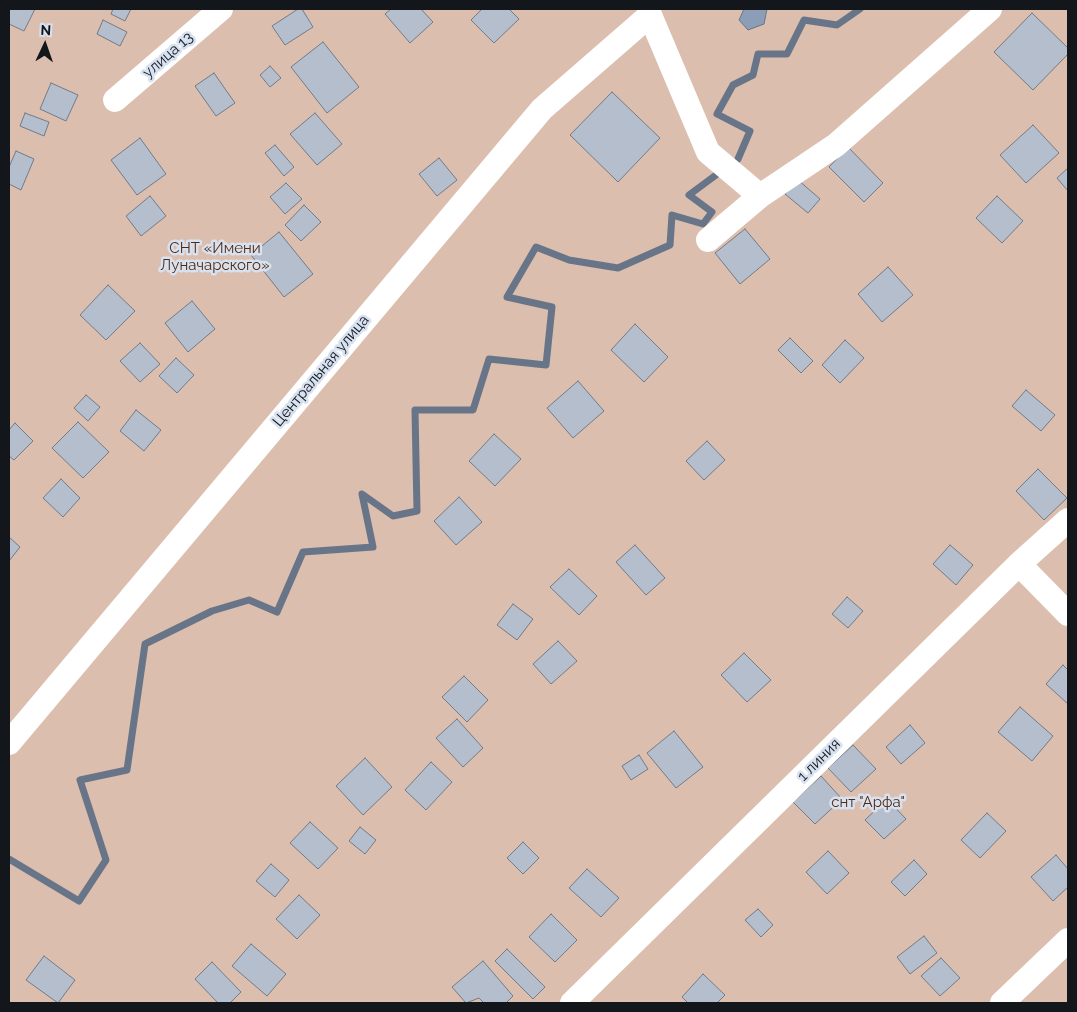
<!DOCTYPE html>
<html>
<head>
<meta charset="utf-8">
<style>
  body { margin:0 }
  #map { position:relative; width:1077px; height:1012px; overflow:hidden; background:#d7e1f0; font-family:Raleway,sans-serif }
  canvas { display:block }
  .frame { position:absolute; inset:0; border:10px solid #13171c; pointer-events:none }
  .north { position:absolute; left:20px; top:20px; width:50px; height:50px; -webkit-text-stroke:4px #d7e1f0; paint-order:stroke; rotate:3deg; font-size:14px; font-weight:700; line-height:20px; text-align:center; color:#13171c }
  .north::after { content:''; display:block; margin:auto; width:18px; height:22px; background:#13171c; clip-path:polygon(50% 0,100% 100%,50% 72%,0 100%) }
</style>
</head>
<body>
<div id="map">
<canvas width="1077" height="1012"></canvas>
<div class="frame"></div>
<div class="north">N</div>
</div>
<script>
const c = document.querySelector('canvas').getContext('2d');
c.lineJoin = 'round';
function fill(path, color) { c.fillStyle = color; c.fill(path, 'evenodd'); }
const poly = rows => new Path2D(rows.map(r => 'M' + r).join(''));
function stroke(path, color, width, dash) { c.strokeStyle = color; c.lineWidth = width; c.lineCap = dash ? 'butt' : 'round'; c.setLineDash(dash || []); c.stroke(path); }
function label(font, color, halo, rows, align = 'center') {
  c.font = font + ' Raleway,sans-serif'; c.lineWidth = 5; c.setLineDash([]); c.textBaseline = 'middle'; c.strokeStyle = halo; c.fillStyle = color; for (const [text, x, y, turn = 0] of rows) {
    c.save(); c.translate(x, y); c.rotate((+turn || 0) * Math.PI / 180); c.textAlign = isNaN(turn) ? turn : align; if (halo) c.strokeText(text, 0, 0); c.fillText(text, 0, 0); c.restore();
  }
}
const green = poly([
  [9,9,744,9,739,20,764,24,767,9,1068,9,1068,1003,9,1003]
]);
const water = poly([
  [744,9,767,9,764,24,748,30,739,20,744,9]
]);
const stream = poly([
  [738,159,750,131,717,114,733,85,753,75,758,54,787,54,804,20,837,25,860,9],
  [9,859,79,901,106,860,80,780,127,770,145,644,212,611,249,600,277,612,303,552,373,547,362,494,393,516,417,511,415,410,473,410,489,359,546,365,552,307,507,297,536,247,569,260,618,268,670,245,672,215,703,224,712,212,689,195,720,172]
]);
const building = poly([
  [9,9,35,9,24,31,9,24,9,9],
  [113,9,131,9,125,21,111,14,113,9],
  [298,9,302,9,313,27,285,45,272,26,298,9],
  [391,9,421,9,433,22,410,43,385,14,391,9],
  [482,9,509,9,519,19,494,43,471,20,482,9],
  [1032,13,1068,48,1068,54,1033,90,994,52,1032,13],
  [103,20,127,32,120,46,97,34,103,20],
  [323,42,359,87,327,113,291,67,323,42],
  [270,66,281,78,270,87,260,75,270,66],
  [214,73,235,103,216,116,195,86,214,73],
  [51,83,78,95,66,121,40,109,51,83],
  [612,92,660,138,618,182,570,135,612,92],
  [25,113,49,122,44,136,20,126,25,113],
  [315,113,342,144,317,165,290,134,315,113],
  [1033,125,1059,153,1026,183,1000,155,1033,125],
  [140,138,166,174,137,195,111,160,140,138],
  [275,145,294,167,284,176,265,153,275,145],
  [848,147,883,183,864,202,829,167,848,147],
  [16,151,34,159,21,190,9,184,9,167,16,151],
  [439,158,457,180,437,196,419,174,439,158],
  [1068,168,1068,191,1057,178,1068,168],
  [797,179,820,199,808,213,785,194,797,179],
  [286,183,302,199,285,214,270,197,286,183],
  [150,196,166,216,141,236,126,216,150,196],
  [997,196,1023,221,1002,243,976,218,997,196],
  [304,205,321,222,301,241,285,225,304,205],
  [745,229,770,259,740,284,715,253,745,229],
  [279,232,313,274,284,297,251,255,279,232],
  [888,267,913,295,882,322,858,294,888,267],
  [108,285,135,311,106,340,80,315,108,285],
  [192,301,215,329,188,352,165,323,192,301],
  [635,324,668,357,644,382,611,350,635,324],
  [790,338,813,361,801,373,778,350,790,338],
  [845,340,864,358,840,383,822,365,845,340],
  [140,343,160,364,140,382,120,361,140,343],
  [176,358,194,375,177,393,159,376,176,358],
  [578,381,604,411,573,438,547,408,578,381],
  [1026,390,1055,415,1041,431,1012,406,1026,390],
  [86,395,100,407,88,421,74,408,86,395],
  [136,410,161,430,144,451,120,431,136,410],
  [78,422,109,452,83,478,52,448,78,422],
  [15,423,33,441,14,460,9,456,9,430,15,423],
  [494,434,521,459,495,486,469,461,494,434],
  [707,441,725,460,704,480,686,461,707,441],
  [1038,469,1067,498,1044,520,1016,491,1038,469],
  [61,479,80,498,63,517,43,498,61,479],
  [459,497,482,522,456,545,434,521,459,497],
  [9,537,20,547,9,561,9,537],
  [635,545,665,578,646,595,616,562,635,545],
  [950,545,973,565,956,585,933,564,950,545],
  [569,569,597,596,579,615,550,587,569,569],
  [847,597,863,611,848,628,832,614,847,597],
  [513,604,533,619,517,640,497,625,513,604],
  [558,641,577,661,551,684,533,664,558,641],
  [744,653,771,680,747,702,721,675,744,653],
  [1063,665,1068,670,1068,704,1046,684,1063,665],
  [464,676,488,700,467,722,442,697,464,676],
  [1020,707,1053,736,1032,761,998,732,1020,707],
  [457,719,483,748,463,767,436,738,457,719],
  [910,725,925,743,901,764,886,747,910,725],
  [674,731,703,767,676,788,647,753,674,731],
  [853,745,876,769,851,792,828,768,853,745],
  [639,755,648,769,631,780,622,766,639,755],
  [365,758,392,787,363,815,336,786,365,758],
  [431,762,452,782,426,810,405,790,431,762],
  [821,776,842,799,815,824,793,802,821,776],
  [887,799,906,819,884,839,865,820,887,799],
  [987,813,1006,831,980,858,961,840,987,813],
  [310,822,338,848,318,869,290,843,310,822],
  [360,827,376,840,365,854,349,841,360,827],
  [523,842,539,858,523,874,507,858,523,842],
  [828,851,849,873,827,894,806,872,828,851],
  [1056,855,1068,869,1068,887,1053,901,1031,877,1056,855],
  [914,860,927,874,905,896,891,882,914,860],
  [271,864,289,880,275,897,256,881,271,864],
  [587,869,619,898,601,917,569,888,587,869],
  [299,895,320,915,297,939,276,919,299,895],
  [758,909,773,925,761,937,745,920,758,909],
  [551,914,577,940,555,962,529,937,551,914],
  [924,936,937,953,910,974,897,957,924,936],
  [251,944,286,974,267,996,232,966,251,944],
  [507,949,545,987,533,999,495,961,507,949],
  [44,956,75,980,58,1003,26,980,44,956],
  [941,958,960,978,940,996,921,976,941,958],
  [483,961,513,996,506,1003,484,1003,479,998,466,1003,452,987,483,961],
  [212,962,241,992,230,1003,218,1003,195,979,212,962],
  [703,974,725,995,717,1003,688,1003,682,997,703,974]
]);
const minor = poly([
  [115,100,221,9],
  [708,240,760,196,836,145,990,9],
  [1019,564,1068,614],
  [9,743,542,109,650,15,708,152,760,196],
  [572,1003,1019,564,1068,520],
  [1002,1003,1068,940]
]);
const streetNames = [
  ["улица 13",168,55,-41],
  ["Центральная улица",321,371,-50],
  ["1 линия",819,760,-45]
];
const parkNames = [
  ["СНТ «Имени",215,248],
  ["Луначарского»",215,265],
  ["снт \"Арфа\"",868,802]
];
fill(green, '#dbbeae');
fill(water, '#8c9db7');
stroke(water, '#687588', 1);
stroke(stream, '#687588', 7);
fill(building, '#b5becc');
stroke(building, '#727b88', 1);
stroke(minor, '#fff', 24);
label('15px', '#13171c', '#d7e1f0', streetNames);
label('15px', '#542a0f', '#d7e1f0', parkNames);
</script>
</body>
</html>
